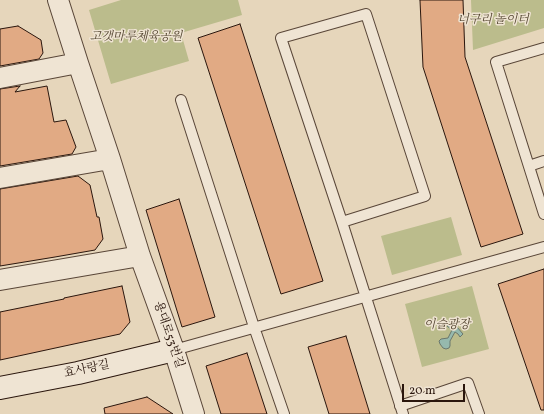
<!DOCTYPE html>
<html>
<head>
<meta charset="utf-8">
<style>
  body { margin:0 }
  #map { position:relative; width:544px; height:414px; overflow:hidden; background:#e6d6bb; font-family:Vollkorn,serif }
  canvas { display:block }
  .scale { position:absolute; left:402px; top:384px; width:63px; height:18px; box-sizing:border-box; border:2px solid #2a160d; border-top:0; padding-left:5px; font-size:12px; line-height:14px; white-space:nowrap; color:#2a160d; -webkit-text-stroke:3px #efe4d3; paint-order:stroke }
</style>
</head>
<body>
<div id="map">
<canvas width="544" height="414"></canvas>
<div class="scale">20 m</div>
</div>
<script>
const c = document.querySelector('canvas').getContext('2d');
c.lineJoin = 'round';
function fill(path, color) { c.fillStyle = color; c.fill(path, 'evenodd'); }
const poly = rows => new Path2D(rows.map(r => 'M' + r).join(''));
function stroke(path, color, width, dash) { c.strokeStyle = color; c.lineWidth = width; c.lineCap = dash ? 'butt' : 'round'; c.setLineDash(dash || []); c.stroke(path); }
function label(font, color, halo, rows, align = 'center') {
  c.font = font + ' Vollkorn,"Noto Serif KR",serif'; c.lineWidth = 3; c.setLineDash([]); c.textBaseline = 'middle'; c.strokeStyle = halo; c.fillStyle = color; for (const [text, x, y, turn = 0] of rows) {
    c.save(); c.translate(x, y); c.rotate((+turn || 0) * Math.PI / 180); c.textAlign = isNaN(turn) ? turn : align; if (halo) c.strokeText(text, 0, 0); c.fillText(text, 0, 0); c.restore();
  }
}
const green = poly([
  [121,0,238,0,242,15,181,33,189,61,111,84,89,10],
  [471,0,544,0,544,28,473,50],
  [451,217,462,255,392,275,381,236],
  [472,286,489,349,422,367,405,304]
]);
const water = poly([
  [449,322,457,327,463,334,460,337,458,334,455,332,450,341,450,346,449,348,446,349,443,348,440,344,439,341,441,339,448,338,452,330,447,326,449,322]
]);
const building = poly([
  [420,0,463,0,465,57,523,234,481,247,423,67,420,0],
  [240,24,323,281,281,294,198,38,240,24],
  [18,26,41,40,43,53,39,59,0,66,0,29,18,26],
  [20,86,15,92,47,86,54,122,66,120,76,147,72,154,0,166,0,89,20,86],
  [78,176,90,185,97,217,99,217,103,239,95,250,55,257,0,266,0,189,78,176],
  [179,199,215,317,182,327,146,210,179,199],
  [544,269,544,410,541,410,498,284,544,269],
  [122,286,130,322,120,334,0,360,0,312,64,299,64,298,122,286],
  [346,336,370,414,329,414,308,347,346,336],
  [247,353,267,414,221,414,206,366,247,353],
  [147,397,173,414,105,414,104,408,147,397]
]);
const lane = poly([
  [544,48,496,62,544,214],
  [181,100,254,327,284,414],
  [529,166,544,161],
  [342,222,425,196,366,14,281,38,342,222,403,414],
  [174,350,544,247],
  [400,406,468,383,479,414]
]);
const street = poly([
  [58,0,78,63,110,159,140,256,174,350,194,414],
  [0,78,78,63],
  [0,178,110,159],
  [0,280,140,256]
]);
const secondary = poly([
  [0,388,78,373,174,350]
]);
const parkNames = [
  ["너구리 놀이터",493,21],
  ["고갯마루체육공원",136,38],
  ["이슬광장",447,326]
];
const streetNames = [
  ["용대로53번길",168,335,71],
  ["효사랑길",87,370,-12]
];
fill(green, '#bbbc8c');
fill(water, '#96b9ad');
stroke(water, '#6b786d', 1);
fill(building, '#e1aa84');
stroke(building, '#2a160d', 1);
stroke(lane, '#594638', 12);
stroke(street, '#594638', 22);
stroke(secondary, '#2a160d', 24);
stroke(lane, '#efe4d3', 10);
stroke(street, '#efe4d3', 20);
stroke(secondary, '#efe4d3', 22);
label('italic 12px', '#564833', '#efe4d3', parkNames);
label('12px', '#2a160d', '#efe4d3', streetNames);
</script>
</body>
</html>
